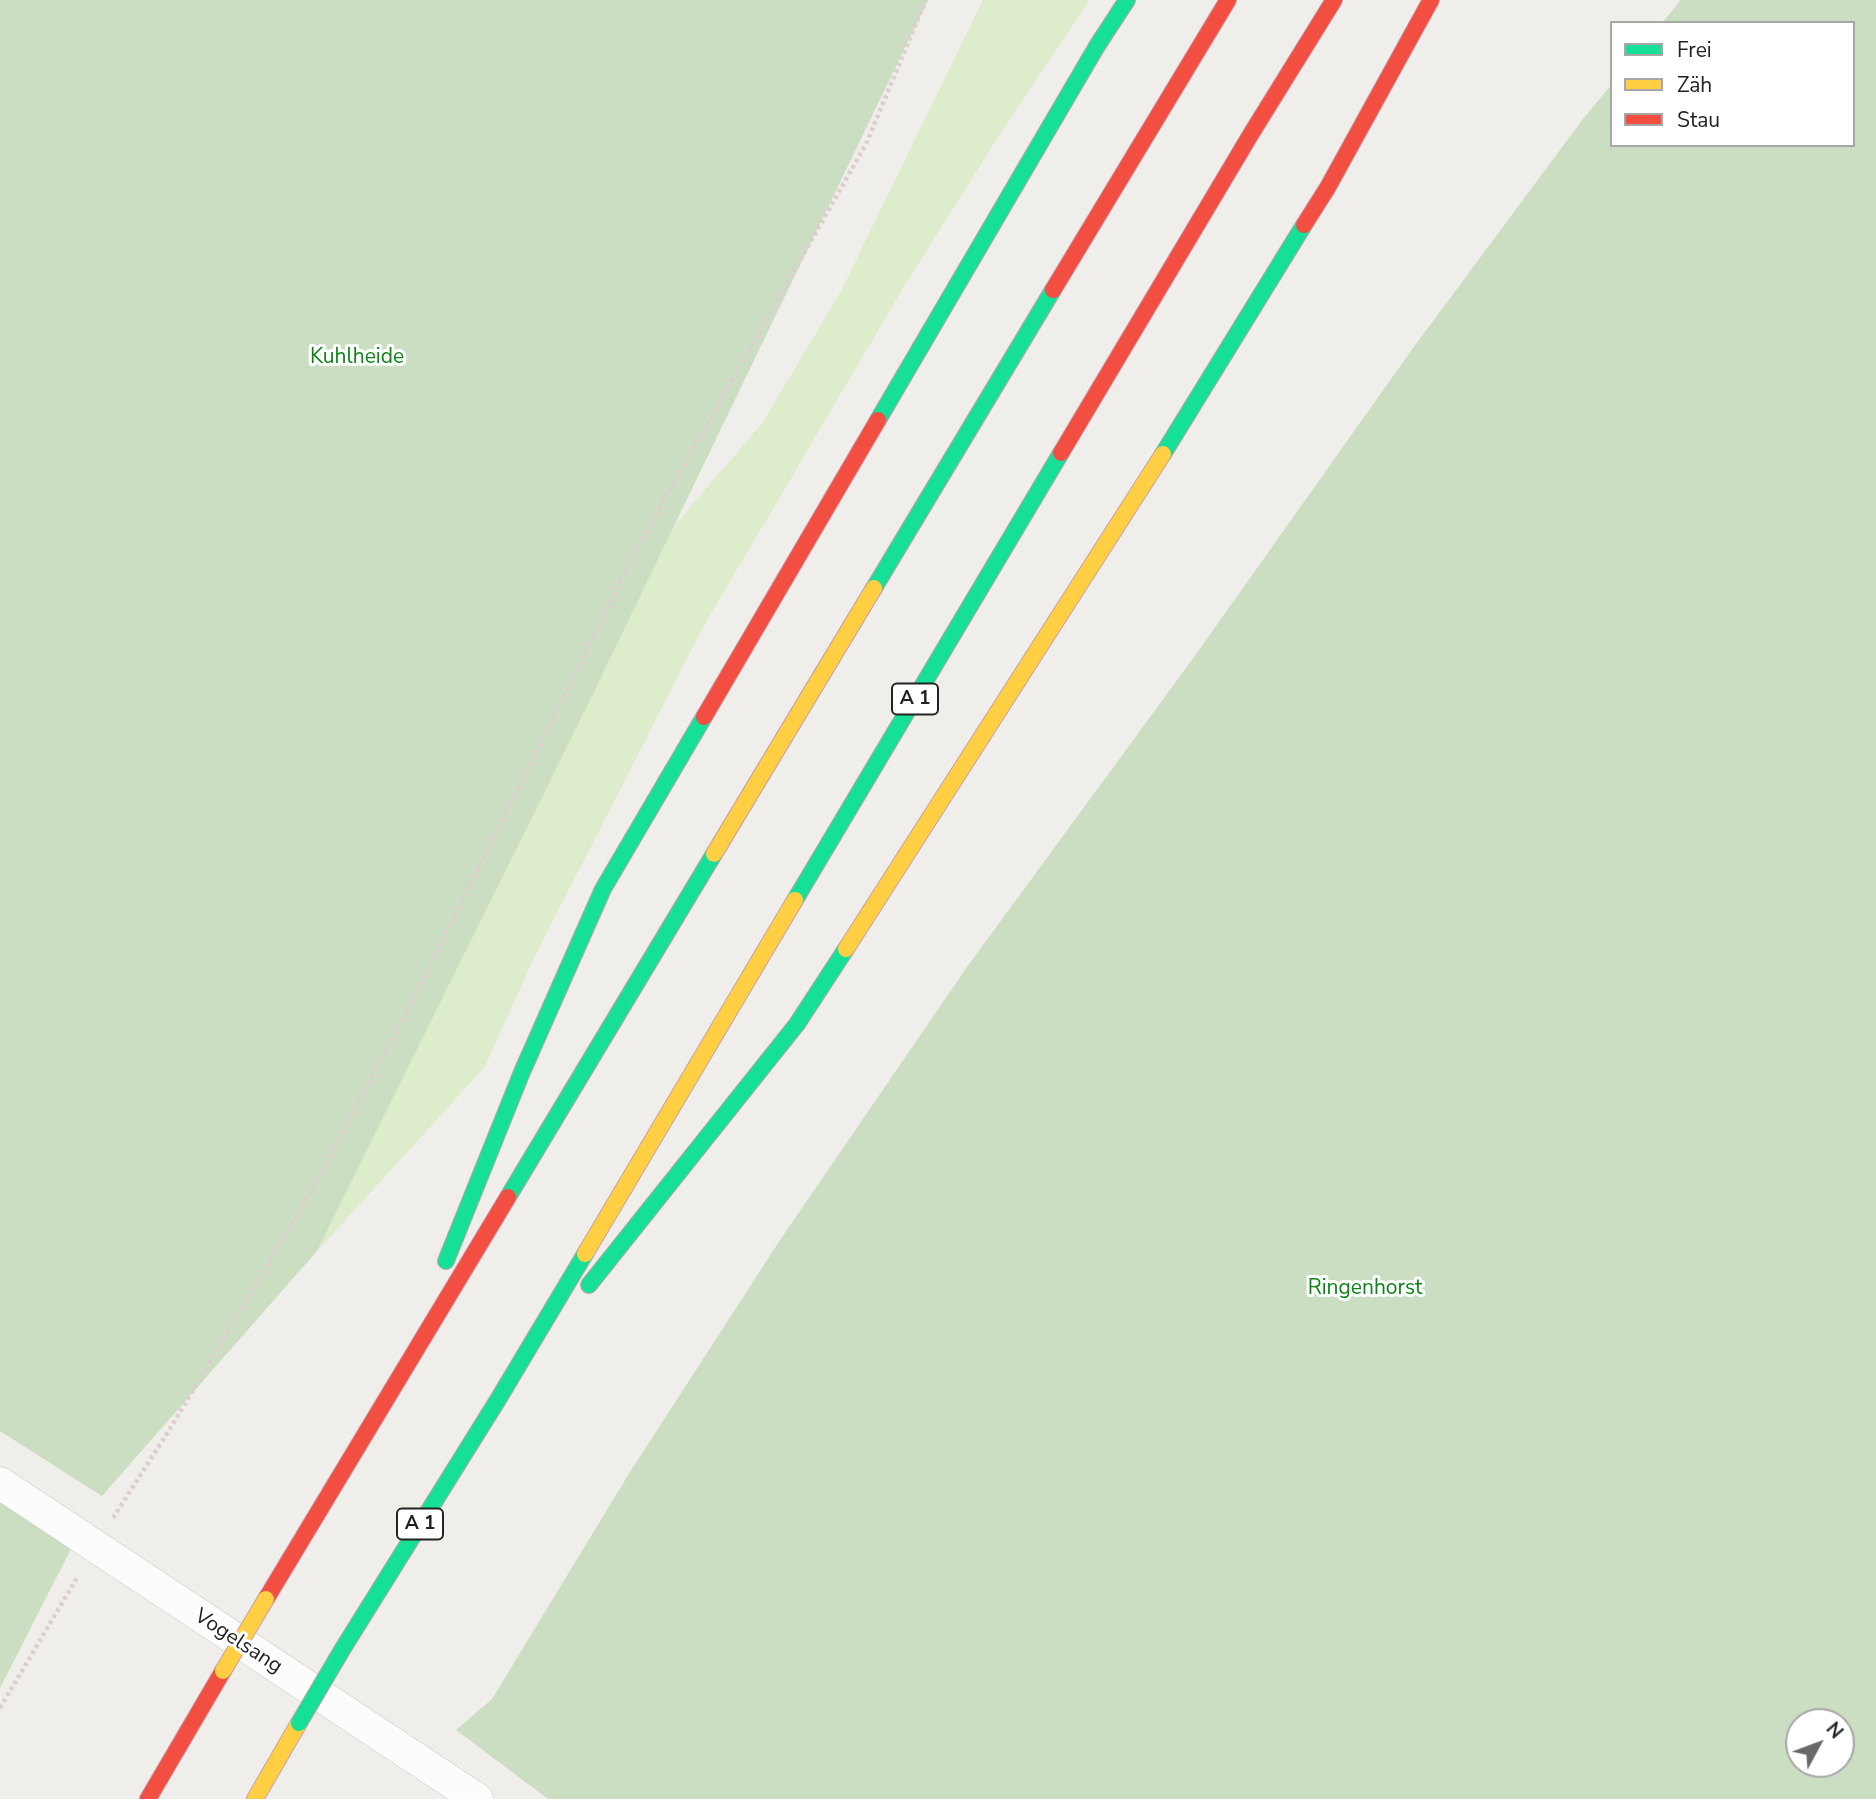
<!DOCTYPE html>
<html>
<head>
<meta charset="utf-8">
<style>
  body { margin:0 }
  #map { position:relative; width:1876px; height:1799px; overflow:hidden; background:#f0eeeb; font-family:"Nunito Sans",sans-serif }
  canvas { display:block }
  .legend { position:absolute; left:1610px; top:21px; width:245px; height:126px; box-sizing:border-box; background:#fff; border:2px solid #a7a7a7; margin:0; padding:9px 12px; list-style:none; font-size:21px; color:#222 }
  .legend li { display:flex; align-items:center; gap:14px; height:35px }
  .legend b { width:35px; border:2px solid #a7a7a7 }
  .north { position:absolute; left:1785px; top:1708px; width:70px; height:70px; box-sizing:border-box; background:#fff; border:2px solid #a7a7a7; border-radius:50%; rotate:49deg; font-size:19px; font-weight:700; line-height:28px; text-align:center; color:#222 }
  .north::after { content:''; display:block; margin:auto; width:24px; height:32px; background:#6a6968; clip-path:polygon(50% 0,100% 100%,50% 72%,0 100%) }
</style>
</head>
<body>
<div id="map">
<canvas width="1876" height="1799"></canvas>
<ul class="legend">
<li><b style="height:9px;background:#16e098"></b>Frei</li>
<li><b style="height:9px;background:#ffcf43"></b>Zäh</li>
<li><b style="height:9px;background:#f24e42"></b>Stau</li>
</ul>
<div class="north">N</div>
</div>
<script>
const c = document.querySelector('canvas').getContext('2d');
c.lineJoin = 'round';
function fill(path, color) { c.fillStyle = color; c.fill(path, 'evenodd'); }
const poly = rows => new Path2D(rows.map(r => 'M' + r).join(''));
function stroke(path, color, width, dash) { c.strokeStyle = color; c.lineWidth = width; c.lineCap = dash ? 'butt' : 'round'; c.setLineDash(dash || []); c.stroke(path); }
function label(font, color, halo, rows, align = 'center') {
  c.font = font + ' "Nunito Sans",sans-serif'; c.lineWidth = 6; c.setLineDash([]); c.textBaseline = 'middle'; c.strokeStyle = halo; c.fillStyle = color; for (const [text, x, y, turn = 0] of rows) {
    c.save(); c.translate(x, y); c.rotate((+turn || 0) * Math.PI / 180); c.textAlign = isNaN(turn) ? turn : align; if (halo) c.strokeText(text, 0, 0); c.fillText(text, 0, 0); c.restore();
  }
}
const grass = poly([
  [983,0,1090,0,1005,126,905,285,702,629,533,960,484,1068,317,1251,674,526,763,422,842,289]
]);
const forest = poly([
  [0,0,928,0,590,700,317,1251,102,1496,0,1431],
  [1681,0,1876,0,1876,1799,548,1799,456,1730,492,1699,630,1472,780,1240,967,967,1194,657,1413,348,1583,119,1612,84,1612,145,1853,145,1853,23,1662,23],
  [1841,1722,1841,1764,1799,1764,1799,1722],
  [0,1497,73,1545,0,1688]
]);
const path = poly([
  [113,1518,168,1432,312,1190,418,990,637,548,866,144,926,0],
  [0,1708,78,1576]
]);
const street = poly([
  [0,1483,477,1799]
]);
const fast = poly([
  [878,420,1097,46,1127,0],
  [1163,454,1304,225],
  [874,588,1053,290],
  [795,900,1061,453],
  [508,1197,714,854],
  [446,1261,522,1072,603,889,704,717],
  [589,1285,797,1024,846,949],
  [342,1650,499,1398,585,1254]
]);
const slow = poly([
  [714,854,874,588],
  [846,949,1163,454],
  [585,1254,795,900],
  [255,1799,299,1723]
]);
const jam = poly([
  [1304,225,1328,187,1431,0],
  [1053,290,1228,0],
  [1061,453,1251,134,1334,0],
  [704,717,878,420],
  [266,1599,508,1197],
  [148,1799,223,1671]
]);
const fastBridge = poly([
  [299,1723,342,1650]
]);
const slowBridge = poly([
  [223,1671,266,1599]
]);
const shields = [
  [915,699,46],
  [420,1524,46]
];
const shieldNames = [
  ["A 1",915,699],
  ["A 1",420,1524]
];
const parkNames = [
  ["Kuhlheide",357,358],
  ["Ringenhorst",1365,1289]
];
const streetNames = [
  ["Vogelsang",238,1642,33]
];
fill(grass, '#ddeccb');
fill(forest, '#cbdec1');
stroke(street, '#c9c8c7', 33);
stroke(fast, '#c5a2ac', 18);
stroke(slow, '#c5a2ac', 18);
stroke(jam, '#c5a2ac', 18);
stroke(path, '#dccecd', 4.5, [3.5, 3.5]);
stroke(street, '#fdfcfc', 32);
stroke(fast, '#16e098', 16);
stroke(slow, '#ffcf43', 16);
stroke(jam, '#f24e42', 16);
stroke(fastBridge, '#c5a2ac', 18, []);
stroke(slowBridge, '#c5a2ac', 18, []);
stroke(fastBridge, '#16e098', 16);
stroke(slowBridge, '#ffcf43', 16);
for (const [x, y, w] of shields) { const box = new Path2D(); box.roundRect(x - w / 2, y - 15.5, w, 31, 5); c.fillStyle = '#fff'; c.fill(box); stroke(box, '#222', 2); }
label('bold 19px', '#222', null, shieldNames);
label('21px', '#0c8416', '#fff', parkNames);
label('21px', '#222', '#fff', streetNames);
</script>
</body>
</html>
